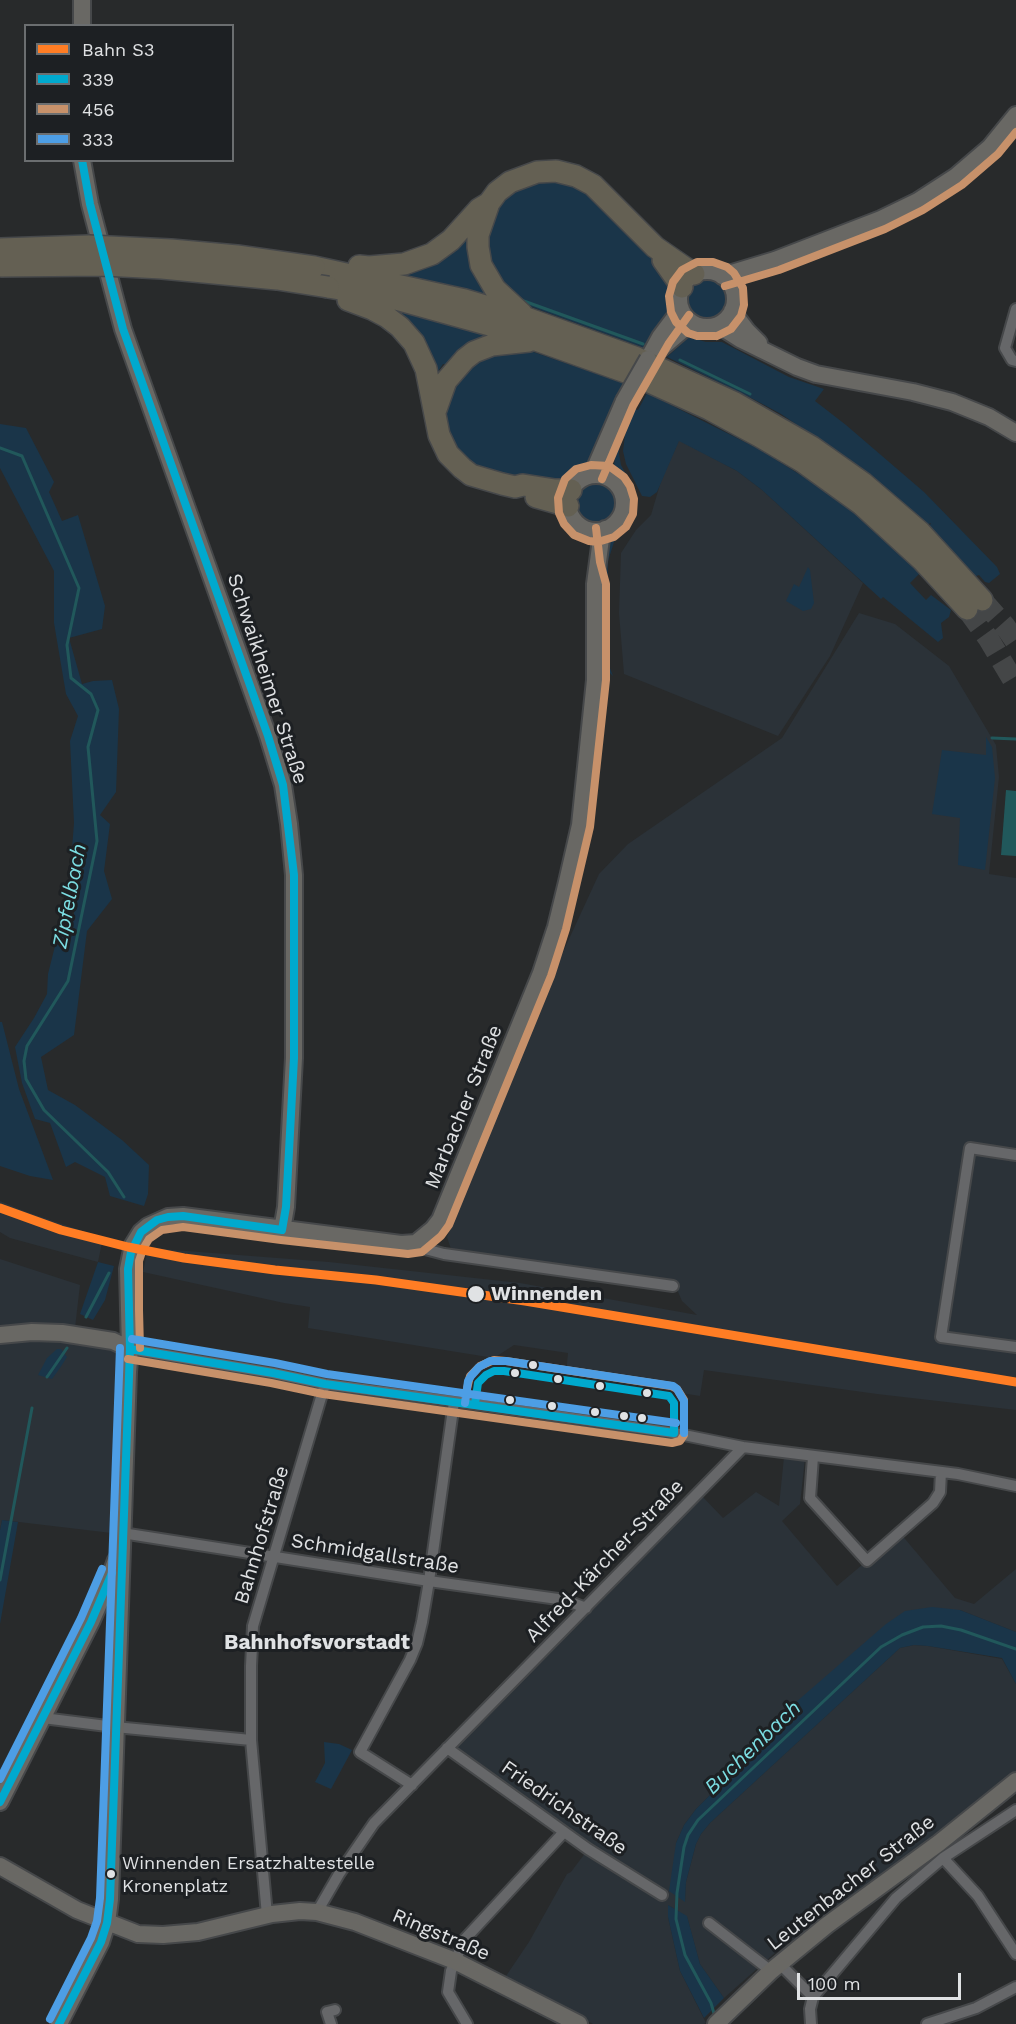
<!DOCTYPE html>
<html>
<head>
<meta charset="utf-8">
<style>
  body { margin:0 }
  #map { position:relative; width:1016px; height:2024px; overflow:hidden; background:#282a2b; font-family:"Work Sans",sans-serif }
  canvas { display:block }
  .legend { position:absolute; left:24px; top:24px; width:210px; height:138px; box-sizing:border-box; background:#1d2023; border:2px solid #6b6e70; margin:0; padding:8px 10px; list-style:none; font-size:18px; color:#e0e2e4 }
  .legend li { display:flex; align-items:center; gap:12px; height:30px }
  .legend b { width:30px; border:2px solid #6b6e70 }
  .scale { position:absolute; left:797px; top:1973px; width:164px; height:27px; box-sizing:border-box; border:3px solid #e0e2e4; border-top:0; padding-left:8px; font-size:18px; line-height:21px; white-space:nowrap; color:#e0e2e4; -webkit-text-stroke:4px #1d2023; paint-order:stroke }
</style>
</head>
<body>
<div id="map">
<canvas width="1016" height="2024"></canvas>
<ul class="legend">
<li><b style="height:8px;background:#ff7d24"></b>Bahn S3</li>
<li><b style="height:8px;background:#00a9ce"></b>339</li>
<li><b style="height:8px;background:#c7916a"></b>456</li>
<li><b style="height:8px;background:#4d9ee5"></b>333</li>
</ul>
<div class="scale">100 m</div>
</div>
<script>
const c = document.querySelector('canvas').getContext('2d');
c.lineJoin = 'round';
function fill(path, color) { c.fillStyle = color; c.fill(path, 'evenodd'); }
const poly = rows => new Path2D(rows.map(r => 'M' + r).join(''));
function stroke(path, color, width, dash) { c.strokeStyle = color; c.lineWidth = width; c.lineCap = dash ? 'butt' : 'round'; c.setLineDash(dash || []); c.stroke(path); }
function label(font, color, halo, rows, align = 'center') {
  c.font = font + ' "Work Sans",sans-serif'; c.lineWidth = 6; c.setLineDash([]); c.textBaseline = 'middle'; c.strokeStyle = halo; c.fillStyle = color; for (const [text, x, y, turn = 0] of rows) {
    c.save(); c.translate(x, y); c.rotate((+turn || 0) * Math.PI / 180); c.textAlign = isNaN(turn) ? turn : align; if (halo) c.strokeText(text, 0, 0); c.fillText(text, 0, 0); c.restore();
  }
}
const built = poly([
  [679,440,737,471,762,490,863,583,830,656,778,736,624,674,619,613,621,553,636,530,651,515,661,481],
  [859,613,895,624,949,666,996,745,999,777,989,874,1016,878,1016,1410,877,1394,704,1370,700,1396,566,1374,568,1353,514,1345,494,1358,308,1328,310,1307,284,1303,143,1272,148,1248,329,1262,520,1283,697,1315,682,1301,673,1280,452,1252,447,1237,557,965,599,874,628,844,782,738],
  [0,1201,24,1211,103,1238,98,1262,10,1238,0,1232],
  [0,1259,80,1285,73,1345,127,1349,120,1534,2,1520,0,1530],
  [784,1457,805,1459,800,1504,782,1521,837,1586,900,1533,955,1598,974,1604,1016,1569,1016,1632,960,1610,788,1709,795,1718,753,1753,714,1791,696,1809,684,1825,676,1843,685,1901,686,1882,696,1844,701,1834,710,1823,900,1648,914,1645,928,1646,1002,1659,1016,1684,1016,1772,1000,1787,934,1838,776,1952,724,1998,700,1964,687,1917,668,1905,668,1917,680,1971,706,2023,704,2024,593,2024,506,1976,529,1942,567,1874,571,1872,589,1848,453,1749,700,1494,723,1518,756,1492,779,1506]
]);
const green = poly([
  [540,178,580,185,638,238,675,288,674,305,644,348,526,305,495,279,485,235,503,197],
  [469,230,496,299,446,285,394,273],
  '683 300a22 22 0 1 1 44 0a22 22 0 1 1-44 0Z',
  [390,310,433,320,500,338,451,365,443,364,437,373],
  [689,337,706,342,722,342,789,377,824,389,815,401,846,425,924,492,997,567,1000,574,989,583,985,582,979,575,976,576,929,527,931,523,926,525,825,444,781,414,755,400,667,357],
  [525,349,623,383,611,407,615,409,586,470,567,483,490,476,460,457,445,429,445,400,477,356],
  [647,393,759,449,815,484,864,520,920,573,910,583,926,600,931,595,951,610,949,617,941,623,943,638,938,642,883,597,881,599,762,490,737,471,679,441,657,492,650,497,642,496,626,464,623,451,625,435,632,416,635,409,638,410],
  [627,414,629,415,620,440,619,453,621,465,635,491,635,494,627,488,618,477,614,465,618,439],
  [0,424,26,428,54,482,49,492,62,521,78,515,105,606,102,629,69,638,82,684,93,681,112,680,119,709,116,792,100,815,110,824,104,871,112,899,87,931,74,1035,41,1057,48,1090,75,1105,122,1140,149,1165,148,1194,144,1206,110,1196,105,1177,75,1162,66,1167,50,1123,35,1119,22,1083,15,1047,34,1018,47,994,48,974,60,926,73,919,79,882,70,875,74,823,70,741,78,716,66,694,54,623,54,571,0,468],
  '574 503a22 22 0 1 1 44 0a22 22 0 1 1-44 0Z',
  [633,518,631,525,614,542,608,561,606,658,613,676,608,671,603,660,606,548,612,533,625,521],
  [808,567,810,570,814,603,811,609,803,611,786,601,794,584,799,587],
  [986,737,992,747,995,778,985,870,958,865,960,818,932,814,942,750,986,755],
  [0,1022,2,1022,19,1089,53,1180,30,1176,0,1166],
  [98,1262,114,1266,105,1300,93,1320,80,1314],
  [57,1349,61,1349,67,1357,60,1368,52,1379,38,1375,47,1358],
  [2,1520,18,1522,0,1624,0,1530],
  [932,1607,960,1610,1016,1632,1016,1684,1002,1658,928,1646,914,1645,900,1648,710,1823,701,1834,696,1844,686,1882,685,1902,669,1891,676,1843,684,1825,696,1809,714,1791,753,1753,795,1719,788,1709,886,1624,905,1611],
  [324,1742,339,1744,352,1750,331,1789,315,1782,325,1763],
  [668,1905,687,1916,700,1964,724,1998,704,2018,680,1971,668,1917]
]);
const water = poly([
  [1006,790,1016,791,1016,856,1001,855]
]);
const stream = poly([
  [521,300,643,344],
  [680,360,750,394],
  [0,448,22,456,79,588,67,645,71,678,91,694,98,710,88,747,97,841,68,981,27,1046,24,1061,26,1079,44,1110,108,1172,124,1197],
  [992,738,1016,739],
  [86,1317,109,1273],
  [47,1377,67,1348],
  [0,1580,32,1408],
  [715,2017,711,2003,685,1955,676,1919,677,1893,684,1847,688,1835,698,1820,881,1647,902,1635,923,1627,941,1626,961,1630,1016,1649]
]);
const highwayTunnel = poly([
  [982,600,1005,626,1016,642],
  [967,609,988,638,1016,685]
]);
const street = poly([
  [1016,309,1005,348,1012,360,1016,361],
  [1016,1155,970,1148,941,1337,1016,1347],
  [416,1243,425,1249,444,1254,673,1286],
  [130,1349,273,1373,325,1384,491,1406,674,1433,743,1447,958,1474,1016,1486],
  [813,1457,810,1498,867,1561,933,1503,940,1492,941,1472],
  [122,1533,429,1581,565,1600,586,1608],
  [43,1718,115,1727,251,1740],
  [447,1748,588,1849,662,1895],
  [412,1785,360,1752,410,1660,417,1643,422,1622,429,1581,454,1402],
  [943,1858,978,1896,1016,1954],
  [317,1912,339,1874,374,1823,743,1447],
  [267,1915,251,1740,251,1666,253,1626,325,1384],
  [709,1923,771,1971],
  [780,1964,813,1997],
  [331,2024,327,2012,335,2010],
  [467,2024,448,1992,451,1971,464,1940,564,1832],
  [811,2024,810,2009,813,1997,896,1898,943,1858,1016,1810],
  [927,2024,976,2008,1016,1987]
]);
const secondary = poly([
  [82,26,82,0],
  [82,160,90,204,123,329,268,736,283,785,289,824,294,875,294,1058,286,1207,282,1230],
  '679 299a28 28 0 1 1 56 0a28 28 0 1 1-56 0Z',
  [722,276,775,260,881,219,918,201,955,177,990,147,1016,115],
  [732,311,747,331,759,343],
  [718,325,740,339,797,367,816,374,913,392,952,402,989,417,1016,433],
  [658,351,685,328,693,324],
  [648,359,660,337,681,309],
  [592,475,624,401],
  '568 503a28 28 0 1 1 56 0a28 28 0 1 1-56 0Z',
  [0,1335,32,1332,62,1333,113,1341,130,1349],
  [0,1802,91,1622,108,1583,116,1560],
  [0,1866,77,1910,138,1934,163,1935,198,1932,272,1914,300,1911,317,1912,355,1922,455,1961,579,2024],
  [59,2024,101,1942,107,1923,110,1899,128,1372,130,1349,128,1269,133,1245,141,1232,148,1226,168,1217,183,1216,401,1244,416,1243,433,1229,440,1220,541,973,556,927,567,882,580,825,595,680,595,584,601,539,605,529],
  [716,2024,771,1971,827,1925,939,1843,1016,1781]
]);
const highway = poly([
  [488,206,478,235,478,247,481,265,495,289,522,314],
  [663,260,682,287],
  [359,266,369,267,404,264,432,254,451,240,479,209,489,203,497,192,510,182,537,172,556,171,576,176,593,185,655,247,694,274],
  [314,267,465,300,526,318,637,358,735,403,812,447,863,483,920,532,982,600],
  [328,287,392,298,511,331,634,375,709,409,759,436,803,462,861,504,922,560,967,609],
  [348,300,372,309,387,317,400,327,414,343,426,369,439,435,448,454,462,468,471,475,502,484,515,487,523,485,555,490,571,490],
  [435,412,446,381,465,359,474,352,492,345,529,341],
  [536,497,568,506]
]);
const secondaryBridge = poly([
  [624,401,648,359]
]);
const highwayBridge = poly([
  [0,249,89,246,171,250,237,256,314,267],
  [0,266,104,265,162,268,277,279,328,287]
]);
const bus1 = poly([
  [82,160,90,204,123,329,268,736,283,785,294,875,294,1058,286,1207,282,1230],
  [130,1349,273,1373,325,1384,674,1433],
  [475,1404,478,1383,486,1375,494,1371,504,1371,669,1396,674,1403,674,1433],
  [0,1802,91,1622,112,1573],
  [59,2024,101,1942,107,1923,110,1899,130,1349,128,1269,131,1252,141,1232,157,1220,168,1217,183,1216,282,1230]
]);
const bus2 = poly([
  [725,286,779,270,885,229,923,210,962,185,998,154,1016,132],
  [715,336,697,336,688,333,676,322,671,312,669,296,673,282,682,270,697,262,713,262,727,267,734,273,743,288,744,305,741,316,731,329,717,336],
  [602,479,633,406,669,343,689,315],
  [598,542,589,541,574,535,564,524,559,513,558,498,565,479,576,469,591,465,609,466,624,477,630,486,634,499,633,514,626,527,614,537,601,541],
  [140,1348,139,1310,139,1261,143,1249,149,1239,162,1230,183,1227,281,1240,408,1254,422,1252,441,1236,449,1225,551,976,566,929,590,827,606,680,606,584,600,562,596,528],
  [128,1359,271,1383,323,1394,672,1443,680,1441,684,1435,684,1400,677,1389,671,1386,506,1361,494,1360,480,1366,470,1376,466,1393]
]);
const bus3 = poly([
  [132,1339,275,1363,327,1374,676,1423],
  [465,1403,468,1381,471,1376,479,1367,490,1361,506,1361,673,1386,677,1389,684,1401,684,1433],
  [0,1779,81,1618,102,1569],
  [50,2019,91,1938,97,1921,100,1898,120,1348]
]);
const rail1 = poly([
  [0,1208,61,1230,128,1247,184,1258,275,1270,376,1280,525,1301,1016,1382]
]);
const markers = [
  [476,1294,9,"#e0e2e4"],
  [533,1365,5,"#e0e2e4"],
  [515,1373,5,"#e0e2e4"],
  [558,1379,5,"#e0e2e4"],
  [600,1386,5,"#e0e2e4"],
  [647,1393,5,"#e0e2e4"],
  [510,1400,5,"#e0e2e4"],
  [552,1406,5,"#e0e2e4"],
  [595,1412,5,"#e0e2e4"],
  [624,1416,5,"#e0e2e4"],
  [642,1418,5,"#e0e2e4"],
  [111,1874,5,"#e0e2e4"]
];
const busNames = [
  ["Winnenden Ersatzhaltestelle",122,1864],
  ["Kronenplatz",122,1887]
];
const streetNames = [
  ["Schwaikheimer Straße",267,679,72],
  ["Marbacher Straße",464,1107,-68],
  ["Bahnhofstraße",262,1535,-73],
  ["Schmidgallstraße",375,1554,9],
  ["Alfred-Kärcher-Straße",605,1561,-46],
  ["Friedrichstraße",564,1808,35],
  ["Leutenbacher Straße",851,1883,-38],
  ["Ringstraße",441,1935,23]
];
const stopNames = [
  ["Winnenden",491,1294]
];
const waterNames = [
  ["Zipfelbach",70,896,-79],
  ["Buchenbach",753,1748,-44]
];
const neighbourhoodNames = [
  ["Bahnhofsvorstadt",317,1643]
];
fill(built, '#2b3238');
fill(green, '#1a3549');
fill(water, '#21585b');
stroke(stream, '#21585b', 3);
stroke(highwayTunnel, '#444647', 21, [21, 10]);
stroke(street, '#46484a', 14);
stroke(secondary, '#46484a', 20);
stroke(highway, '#46484a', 24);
stroke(street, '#666769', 10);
stroke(secondary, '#696864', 16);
stroke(highway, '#646053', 21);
stroke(secondaryBridge, '#46484a', 20, []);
stroke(highwayBridge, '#46484a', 24, []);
stroke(secondaryBridge, '#696864', 16);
stroke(highwayBridge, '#646053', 21);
stroke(bus1, '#00a9ce', 8);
stroke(bus2, '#c7916a', 8);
stroke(bus3, '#4d9ee5', 8);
stroke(rail1, '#ff7d24', 9);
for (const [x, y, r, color] of markers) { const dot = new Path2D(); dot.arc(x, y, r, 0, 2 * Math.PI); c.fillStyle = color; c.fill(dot); stroke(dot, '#1d2023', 2); }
label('18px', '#e0e2e4', '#1d2023', busNames, 'left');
label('20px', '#e0e2e4', '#1d2023', streetNames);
label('bold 20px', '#e0e2e4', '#1d2023', stopNames, 'left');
label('italic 21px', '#7bdce1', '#1d2023', waterNames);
label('bold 21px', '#e0e2e4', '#1d2023', neighbourhoodNames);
</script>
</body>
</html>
